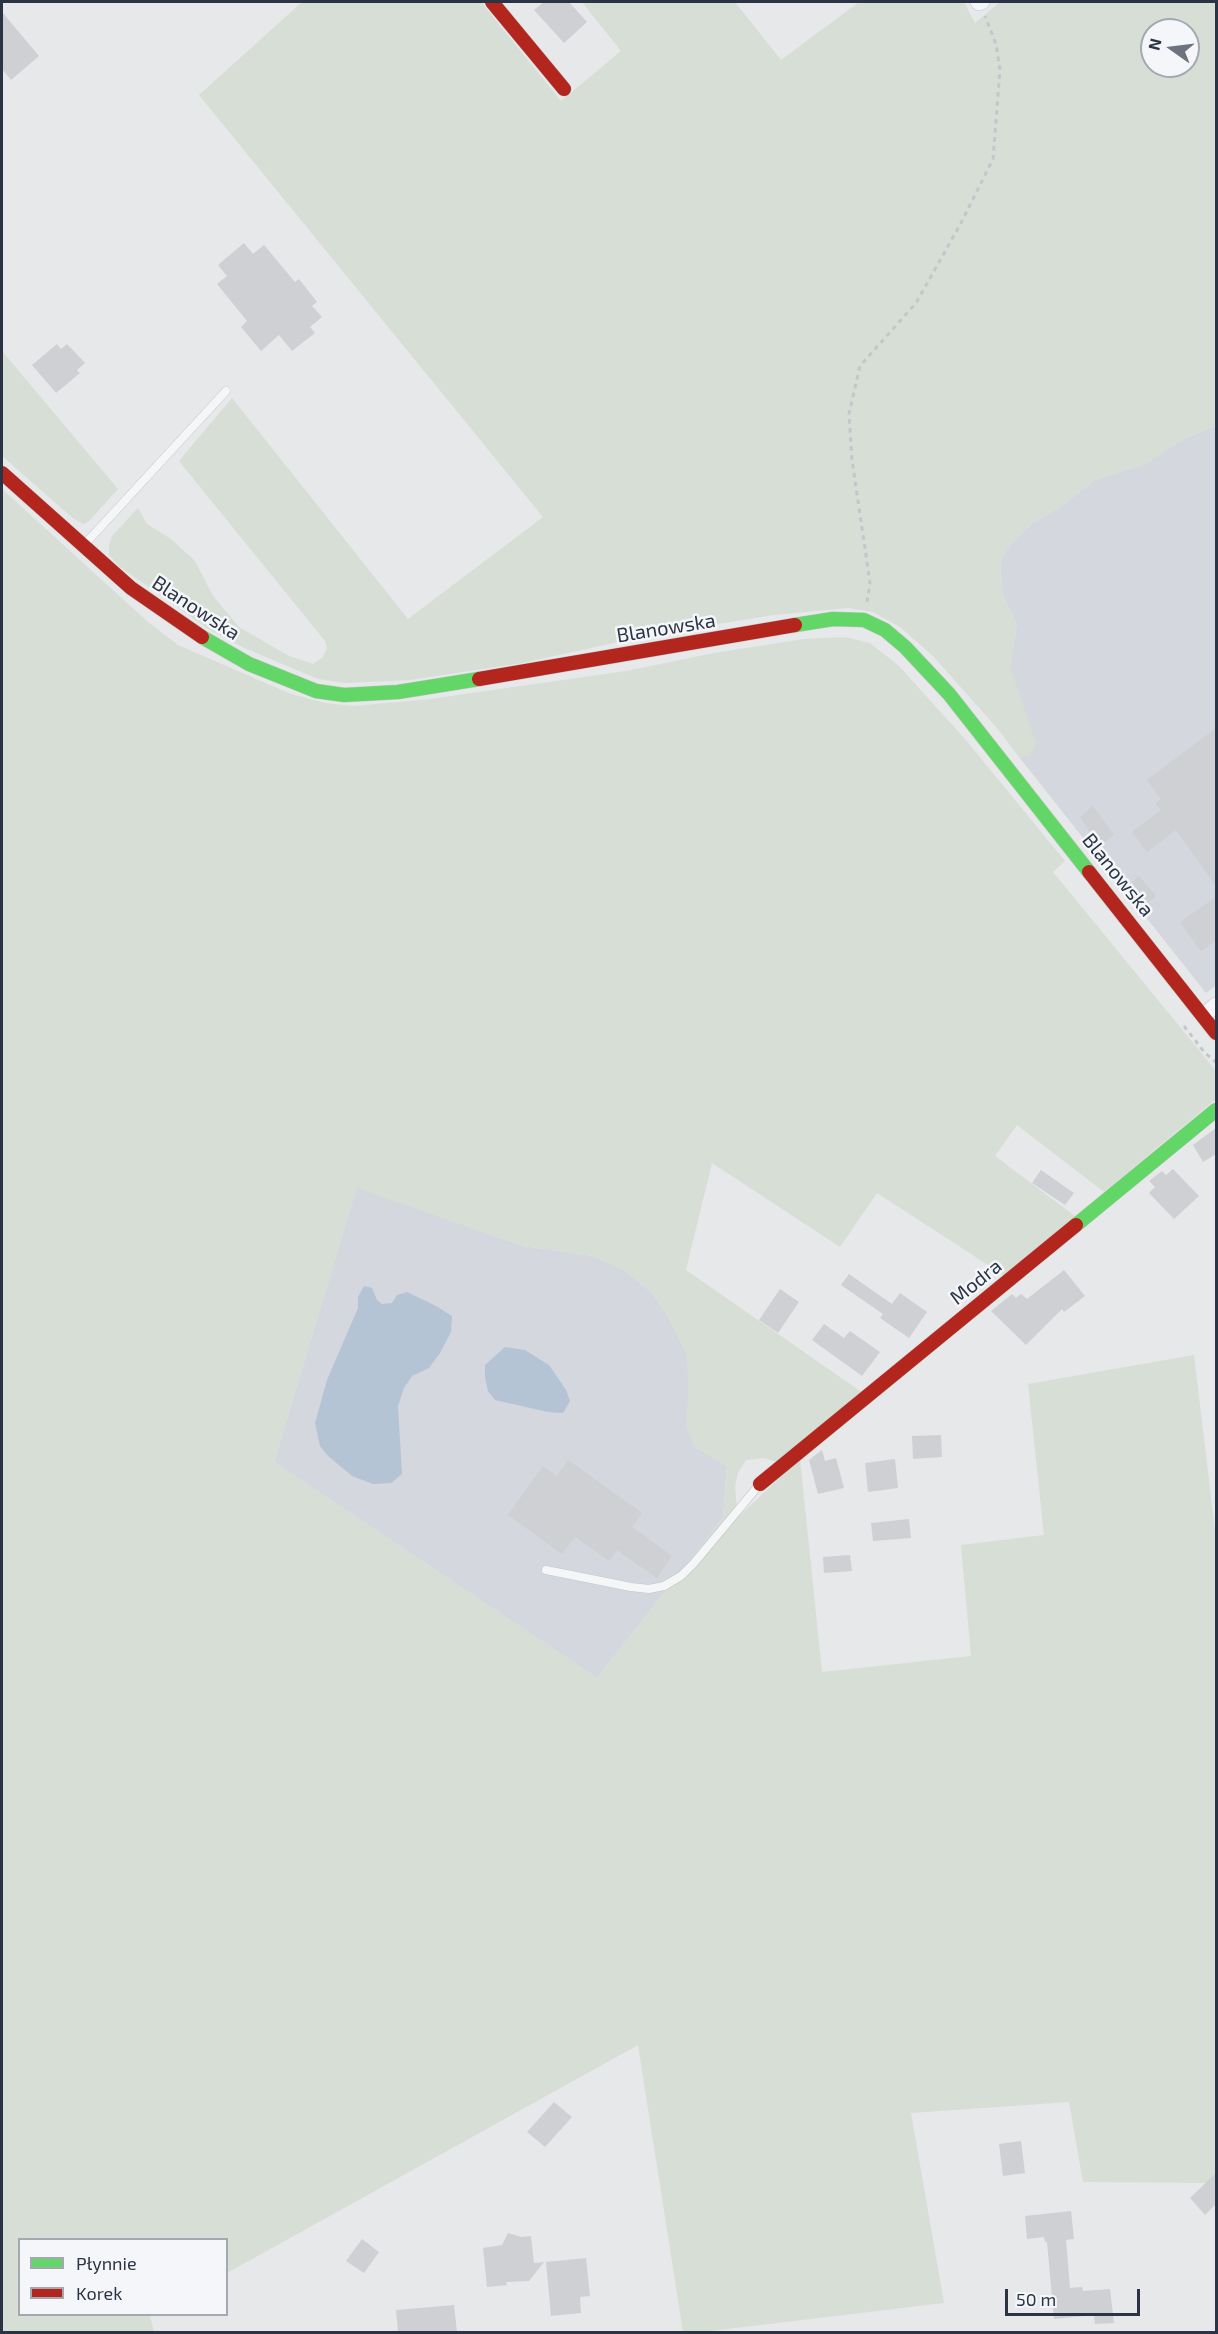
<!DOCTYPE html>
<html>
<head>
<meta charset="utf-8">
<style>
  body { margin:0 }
  #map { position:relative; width:1218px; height:2334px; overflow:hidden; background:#e6e8ea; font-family:"Exo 2",sans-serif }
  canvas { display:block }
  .frame { position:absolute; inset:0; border:3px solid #2b3445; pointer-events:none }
  .legend { position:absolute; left:18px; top:2238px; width:210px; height:78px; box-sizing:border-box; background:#f4f6f9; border:2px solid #a4a8b1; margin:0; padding:8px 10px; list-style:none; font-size:18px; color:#2b3445 }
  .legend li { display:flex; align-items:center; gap:12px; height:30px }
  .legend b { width:30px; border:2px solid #a4a8b1 }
  .north { position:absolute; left:1140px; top:18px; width:60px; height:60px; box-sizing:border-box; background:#f4f6f9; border:2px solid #a4a8b1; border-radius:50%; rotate:284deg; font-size:16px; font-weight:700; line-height:24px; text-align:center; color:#2b3445 }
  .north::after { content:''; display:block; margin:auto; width:21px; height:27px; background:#6c737f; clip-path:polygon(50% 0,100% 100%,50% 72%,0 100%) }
  .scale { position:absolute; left:1005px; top:2289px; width:135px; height:27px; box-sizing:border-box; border:3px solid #2b3445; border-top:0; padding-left:8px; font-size:18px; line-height:21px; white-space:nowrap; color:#2b3445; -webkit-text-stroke:4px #f4f6f9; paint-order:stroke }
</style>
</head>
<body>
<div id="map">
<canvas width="1218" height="2334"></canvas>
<div class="frame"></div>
<ul class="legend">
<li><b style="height:8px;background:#63d668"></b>Płynnie</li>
<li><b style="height:8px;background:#b3261e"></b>Korek</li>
</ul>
<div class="north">N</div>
<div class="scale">50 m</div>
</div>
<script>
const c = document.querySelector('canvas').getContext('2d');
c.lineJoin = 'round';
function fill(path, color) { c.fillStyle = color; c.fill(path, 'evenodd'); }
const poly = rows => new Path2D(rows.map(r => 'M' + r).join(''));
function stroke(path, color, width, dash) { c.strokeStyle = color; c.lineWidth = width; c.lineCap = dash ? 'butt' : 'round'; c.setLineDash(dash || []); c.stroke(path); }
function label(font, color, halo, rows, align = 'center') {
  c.font = font + ' "Exo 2",sans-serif'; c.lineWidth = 5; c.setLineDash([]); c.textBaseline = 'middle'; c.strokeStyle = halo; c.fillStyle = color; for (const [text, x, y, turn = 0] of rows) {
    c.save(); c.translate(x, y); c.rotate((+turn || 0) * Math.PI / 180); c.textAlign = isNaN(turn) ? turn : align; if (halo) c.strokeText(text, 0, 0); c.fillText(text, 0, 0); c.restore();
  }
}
const built = poly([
  [1216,426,1216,985,1206,993,1019,757,1030,755,1010,666,1017,625,1003,595,1000,564,1007,549,1031,524,1060,507,1095,480,1145,464,1183,439],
  [357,1187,523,1246,593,1256,624,1270,652,1293,666,1313,687,1354,695,1447,727,1466,723,1518,597,1678,274,1462]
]);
const green = poly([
  [302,2,481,2,561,101,621,51,582,2,735,2,781,60,859,2,964,2,975,23,1000,2,1216,2,1216,426,1183,439,1145,464,1095,480,1060,507,1031,524,1007,549,1000,564,1003,595,1017,625,1010,666,1036,744,1030,755,1019,757,997,728,933,656,900,627,873,612,848,608,774,615,655,634,522,663,410,680,345,683,318,679,242,647,207,628,120,567,109,555,109,545,112,536,138,508,147,524,171,539,195,561,213,596,239,627,289,656,313,664,323,657,327,648,325,641,179,461,232,398,408,619,543,517,199,95],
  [1152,30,1188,30,1188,66,1152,66],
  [2,351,118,489,88,522,83,524,74,519,2,456],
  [2,489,148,622,178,645,291,694,325,703,354,706,430,699,626,671,714,653,804,639,845,637,870,643,899,666,965,739,1065,861,1053,872,1216,1071,1216,1099,1104,1192,1017,1125,995,1156,1076,1217,1005,1276,877,1193,840,1247,712,1163,686,1270,863,1393,777,1462,764,1458,746,1460,738,1473,735,1487,738,1517,800,1459,822,1672,971,1656,961,1545,1044,1535,1028,1384,1194,1355,1216,1539,1216,2183,1083,2182,1069,2102,911,2113,944,2303,702,2332,683,2332,638,2045,227,2273,226,2240,20,2240,20,2314,152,2315,150,2316,154,2332,2,2332],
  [357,1188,523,1246,593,1256,624,1270,652,1293,666,1313,687,1354,688,1389,686,1427,695,1447,727,1466,723,1518,597,1678,274,1462]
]);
const water = poly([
  [364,1286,372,1288,377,1300,382,1304,392,1303,397,1295,407,1292,436,1306,452,1316,451,1332,440,1353,429,1368,412,1376,404,1388,398,1406,402,1474,391,1483,373,1484,352,1476,328,1456,320,1446,315,1423,327,1380,358,1308,358,1297],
  [505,1347,525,1350,549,1365,566,1390,570,1401,563,1413,548,1412,495,1400,488,1391,485,1377,485,1365]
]);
const building = poly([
  [544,2,569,2,587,22,564,43,534,10],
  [2,12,39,56,11,80,2,69],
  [244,243,253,254,264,245,295,282,299,279,317,302,312,306,322,317,310,327,315,333,292,351,279,335,261,351,241,327,247,321,217,284,227,276,218,265],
  [57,344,61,349,67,344,85,363,77,370,80,373,56,393,32,365],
  [1216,728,1216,886,1176,830,1147,852,1132,832,1161,810,1156,803,1161,799,1147,780],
  [1093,806,1114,835,1099,846,1080,817],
  [1139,876,1156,896,1139,910,1122,890],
  [1216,897,1216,940,1201,951,1180,922],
  [1216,1128,1216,1154,1203,1162,1193,1145],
  [1173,1169,1199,1196,1174,1219,1149,1193,1155,1187,1149,1181,1162,1171,1166,1175],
  [1041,1170,1074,1193,1065,1205,1032,1183],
  [1064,1270,1085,1296,1064,1312,1062,1309,1026,1345,991,1311,1012,1294,1016,1298,1021,1294,1027,1299],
  [849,1274,892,1304,900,1293,927,1312,909,1338,880,1318,883,1314,841,1285],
  [780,1289,799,1302,778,1333,759,1320],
  [824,1324,844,1338,850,1331,880,1352,862,1376,812,1340],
  [941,1435,942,1457,913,1459,912,1436],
  [822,1450,825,1461,836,1458,844,1488,818,1494,809,1460],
  [895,1459,898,1488,868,1492,865,1463],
  [568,1460,642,1513,632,1527,672,1556,657,1578,617,1550,609,1561,575,1537,562,1554,508,1515,543,1466,557,1476],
  [909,1519,911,1538,873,1541,871,1523],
  [850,1555,852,1571,824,1573,823,1557],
  [554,2102,572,2117,545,2147,527,2132],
  [1021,2141,1025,2173,1003,2176,999,2144],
  [1216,2173,1216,2204,1205,2215,1190,2198],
  [1071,2211,1074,2239,1066,2240,1070,2288,1082,2287,1083,2291,1110,2289,1114,2323,1095,2324,1094,2315,1054,2319,1047,2242,1045,2242,1044,2237,1027,2239,1025,2216],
  [508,2233,521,2237,531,2236,534,2263,544,2262,529,2281,506,2282,507,2285,487,2287,483,2248,502,2245],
  [362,2239,379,2252,364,2273,346,2261],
  [586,2258,590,2296,580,2297,581,2313,551,2316,546,2262],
  [454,2305,457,2332,398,2332,396,2310]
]);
const path = poly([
  [867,602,870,583,852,460,849,414,860,366,916,303,961,223,993,159,1000,70,996,44,985,16],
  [1184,1026,1205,1053,1216,1062]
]);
const lane = poly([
  [84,545,226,391],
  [546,1570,631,1587,649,1589,664,1586,681,1576,694,1563,759,1485]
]);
const street = poly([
  [978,2,979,3,982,2],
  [1204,1015,1216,1005]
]);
const fast = poly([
  [795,625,833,619,864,620,885,630,905,647,949,694,1089,872],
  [202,637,249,664,316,691,344,695,398,692,479,679],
  [1076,1225,1216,1110]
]);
const jam = poly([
  [492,2,564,89],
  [2,473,131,588,202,637],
  [479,679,795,625],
  [1089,872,1216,1033],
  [760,1484,1076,1225]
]);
const streetNames = [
  ["Blanowska",196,608,33],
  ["Blanowska",666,628,-9],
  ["Blanowska",1118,875,51],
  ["Modra",976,1282,-39]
];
fill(built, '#d4d7dd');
fill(green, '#d6ded6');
fill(water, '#b4c4d5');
fill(building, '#ced0d3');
stroke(lane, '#c4c6c8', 9);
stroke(street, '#c4c6c8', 16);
stroke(fast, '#c4c6c8', 15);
stroke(jam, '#c4c6c8', 15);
stroke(path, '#c5c6ca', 3, [4.5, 4.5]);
stroke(lane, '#f5f6f7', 8);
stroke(street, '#f5f6f7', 15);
stroke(fast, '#63d668', 14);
stroke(jam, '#b3261e', 14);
label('20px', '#2b3445', '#f4f6f9', streetNames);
</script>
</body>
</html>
